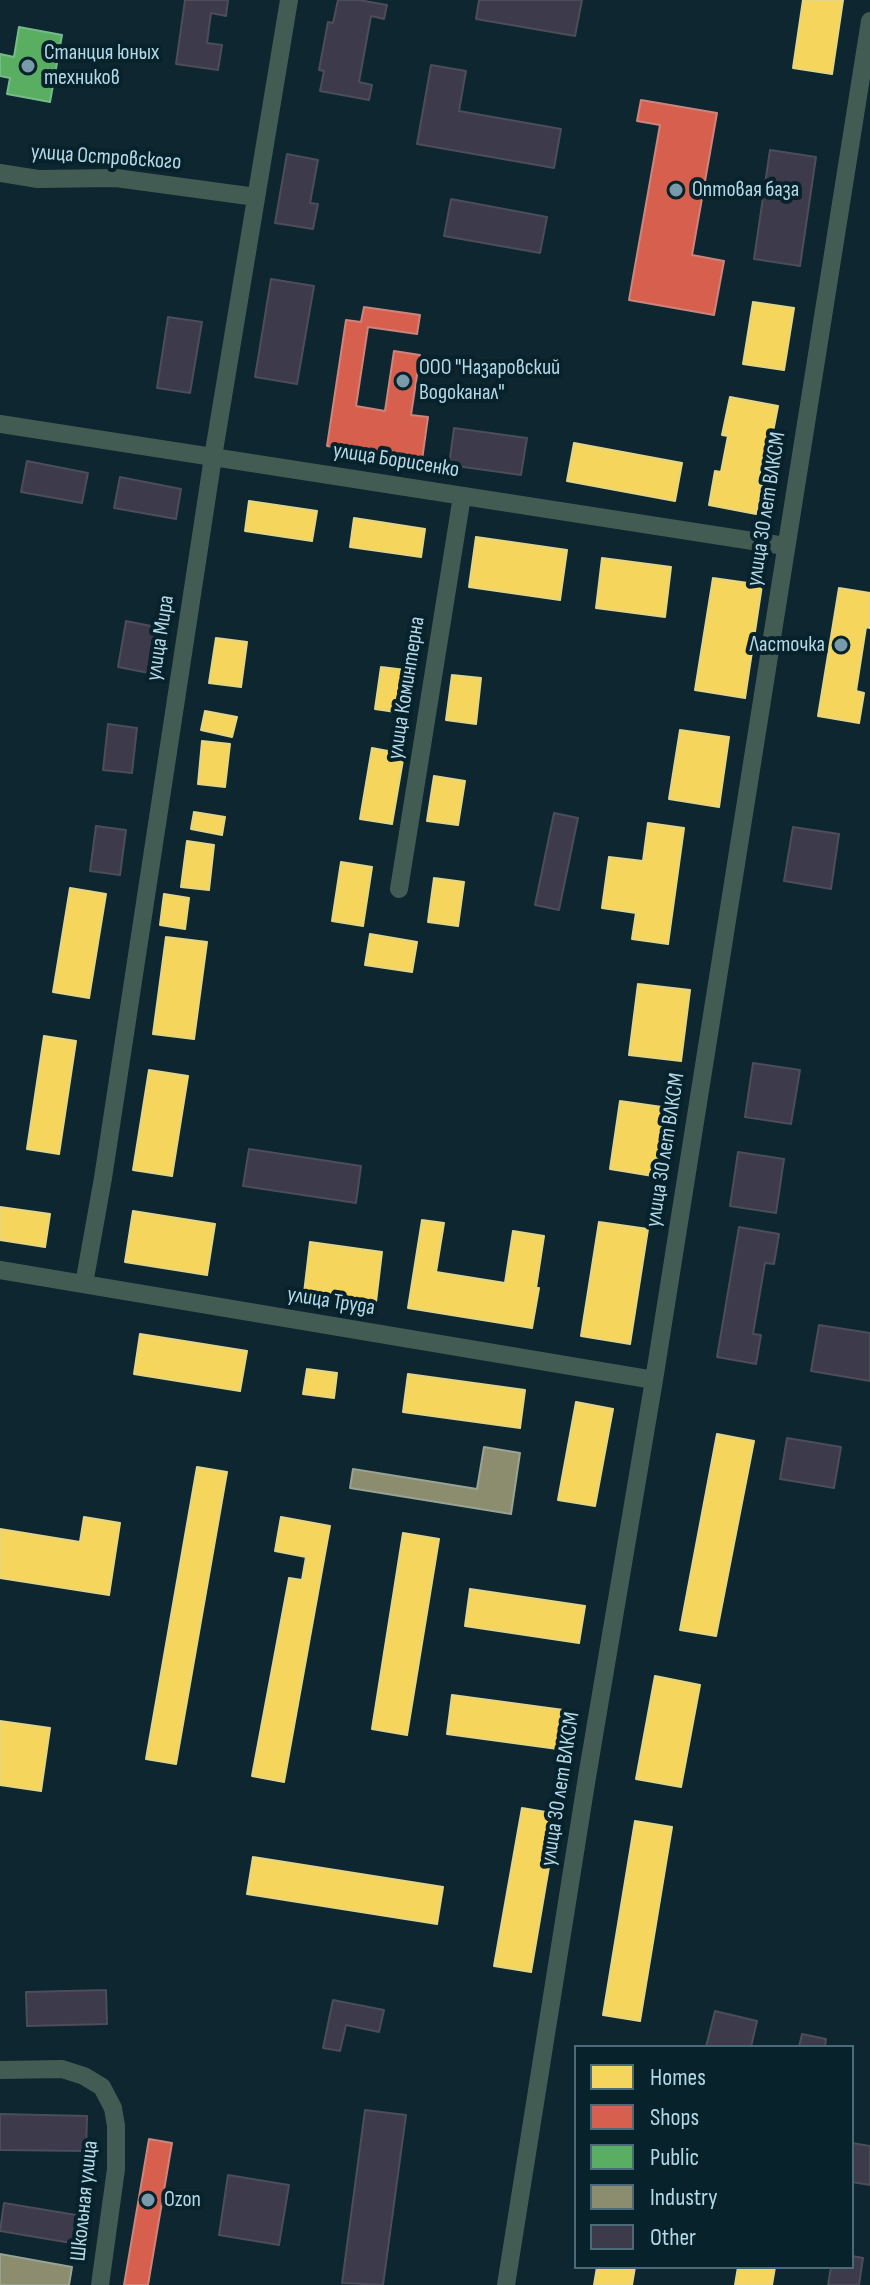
<!DOCTYPE html>
<html>
<head>
<meta charset="utf-8">
<style>
  body { margin:0 }
  #map { position:relative; width:870px; height:2285px; overflow:hidden; background:#0d262f; font-family:"Sofia Sans Condensed",sans-serif }
  canvas { display:block }
  .legend { position:absolute; left:574px; top:2045px; width:280px; height:224px; box-sizing:border-box; background:#08222c; border:2px solid #4c6b78; margin:0; padding:10px 14px; list-style:none; font-size:24px; color:#b3d9e9 }
  .legend li { display:flex; align-items:center; gap:16px; height:40px }
  .legend b { width:40px; border:2px solid #4c6b78 }
</style>
</head>
<body>
<div id="map">
<canvas width="870" height="2285"></canvas>
<ul class="legend">
<li><b style="height:22px;background:#f6d55c"></b>Homes</li>
<li><b style="height:22px;background:#d6604d"></b>Shops</li>
<li><b style="height:22px;background:#5aae61"></b>Public</li>
<li><b style="height:22px;background:#8c8c6e"></b>Industry</li>
<li><b style="height:22px;background:#3d3b4b"></b>Other</li>
</ul>
</div>
<script>
const c = document.querySelector('canvas').getContext('2d');
c.lineJoin = 'round';
function fill(path, color) { c.fillStyle = color; c.fill(path, 'evenodd'); }
const poly = rows => new Path2D(rows.map(r => 'M' + r).join(''));
function stroke(path, color, width, dash) { c.strokeStyle = color; c.lineWidth = width; c.lineCap = dash ? 'butt' : 'round'; c.setLineDash(dash || []); c.stroke(path); }
function label(font, color, halo, rows, align = 'center') {
  c.font = font + ' "Sofia Sans Condensed",sans-serif'; c.lineWidth = 8; c.setLineDash([]); c.textBaseline = 'middle'; c.strokeStyle = halo; c.fillStyle = color; for (const [text, x, y, turn = 0] of rows) {
    c.save(); c.translate(x, y); c.rotate((+turn || 0) * Math.PI / 180); c.textAlign = isNaN(turn) ? turn : align; if (halo) c.strokeText(text, 0, 0); c.fillText(text, 0, 0); c.restore();
  }
}
const homes = poly([
  [803,0,843,0,832,74,793,68,803,0],
  [753,302,794,308,784,370,743,364,753,302],
  [730,397,778,406,773,432,768,431,758,484,762,485,756,514,709,505,715,471,721,472,728,436,722,435,730,397],
  [574,443,682,463,675,501,567,481,574,443],
  [249,501,317,511,312,541,245,531,249,501],
  [354,518,425,529,421,557,350,547,354,518],
  [476,537,567,550,560,600,469,587,476,537],
  [602,558,671,567,665,617,596,608,602,558],
  [713,578,762,585,745,698,695,690,713,578],
  [839,588,870,593,870,628,866,627,856,691,864,693,859,723,818,716,839,588],
  [216,638,247,642,241,687,209,683,216,638],
  [381,667,414,671,409,714,375,709,381,667],
  [452,675,481,678,476,724,446,720,452,675],
  [205,711,237,717,232,737,201,730,205,711],
  [680,730,729,737,719,807,669,799,680,730],
  [202,741,230,744,225,787,198,784,202,741],
  [372,748,404,754,392,824,360,819,372,748],
  [434,776,465,781,458,825,427,821,434,776],
  [194,812,225,817,222,835,191,829,194,812],
  [648,823,684,828,668,944,632,939,636,913,602,908,609,857,643,861,648,823],
  [187,841,214,845,209,890,181,887,187,841],
  [341,862,372,867,363,926,332,921,341,862],
  [434,878,464,882,458,926,428,922,434,878],
  [70,888,106,894,89,998,53,992,70,888],
  [164,894,189,898,185,929,160,925,164,894],
  [370,934,417,942,412,972,365,965,370,934],
  [166,937,207,942,194,1039,153,1034,166,937],
  [638,984,690,990,681,1061,629,1055,638,984],
  [44,1036,76,1041,59,1154,27,1149,44,1036],
  [149,1070,188,1076,172,1176,133,1170,149,1070],
  [620,1101,669,1108,659,1177,610,1169,620,1101],
  [0,1207,50,1214,45,1247,0,1240,0,1207],
  [133,1211,215,1224,207,1275,125,1262,133,1211],
  [422,1220,444,1223,436,1272,505,1283,513,1231,544,1236,536,1288,539,1288,532,1328,408,1308,422,1220],
  [599,1222,648,1229,630,1344,581,1336,599,1222],
  [310,1242,382,1252,376,1302,304,1293,310,1242],
  [140,1334,247,1351,240,1391,134,1374,140,1334],
  [307,1369,337,1373,334,1398,303,1394,307,1369],
  [408,1374,525,1390,520,1428,403,1412,408,1374],
  [576,1402,613,1409,595,1506,558,1500,576,1402],
  [717,1434,754,1441,716,1636,680,1630,717,1434],
  [197,1467,227,1472,176,1764,146,1759,197,1467],
  [84,1517,120,1523,109,1595,0,1578,0,1529,80,1542,84,1517],
  [281,1517,330,1526,284,1782,252,1776,289,1578,302,1580,306,1557,275,1551,281,1517],
  [403,1533,439,1539,407,1735,372,1729,403,1533],
  [470,1589,585,1606,579,1643,465,1626,470,1589],
  [655,1676,700,1685,681,1787,636,1779,655,1676],
  [452,1695,571,1711,565,1750,447,1734,452,1695],
  [0,1721,50,1728,41,1791,0,1785,0,1721],
  [522,1808,558,1814,531,1972,494,1966,522,1808],
  [635,1821,672,1827,640,2021,603,2015,635,1821],
  [253,1857,443,1887,437,1924,247,1894,253,1857],
  [597,2267,635,2267,632,2285,594,2285,597,2267],
  [738,2267,775,2267,772,2285,735,2285,738,2267]
]);
const shops = poly([
  [641,100,717,113,692,255,724,261,714,315,629,300,660,125,637,121,641,100],
  [364,307,420,315,417,334,368,327,356,406,385,411,394,351,420,355,411,415,428,417,422,460,327,446,346,320,361,322,364,307],
  [149,2139,172,2143,148,2285,124,2285,149,2139]
]);
const public = poly([
  [19,27,62,35,50,102,7,94,10,78,0,76,0,54,14,57,19,27]
]);
const industry = poly([
  [484,1447,520,1453,511,1514,350,1488,353,1469,477,1489,484,1447],
  [0,2254,72,2267,69,2285,0,2285,0,2254]
]);
const building = poly([
  [185,0,228,0,226,16,211,13,207,43,222,45,218,70,176,64,185,0],
  [338,0,359,0,387,5,384,19,371,16,359,82,372,85,369,100,320,91,324,71,319,70,328,22,333,23,338,0],
  [479,0,582,0,575,36,476,19,479,0],
  [431,65,466,71,459,111,561,129,554,168,417,144,431,65],
  [770,150,816,157,800,266,754,259,770,150],
  [287,154,318,160,310,203,318,204,313,229,275,223,287,154],
  [451,199,547,217,540,253,444,236,451,199],
  [271,279,314,286,297,384,255,377,271,279],
  [168,317,202,322,190,393,157,388,168,317],
  [454,428,527,438,521,475,449,465,454,428],
  [27,461,88,473,82,503,21,492,27,461],
  [120,477,181,489,176,519,114,508,120,477],
  [126,621,156,627,149,673,118,667,126,621],
  [108,724,137,728,132,773,103,770,108,724],
  [554,813,578,818,559,910,535,905,554,813],
  [96,826,126,830,120,875,90,871,96,826],
  [793,827,839,834,831,889,784,881,793,827],
  [753,1063,800,1070,791,1124,745,1117,753,1063],
  [249,1149,361,1166,356,1203,243,1186,249,1149],
  [738,1152,784,1159,776,1213,730,1206,738,1152],
  [739,1227,779,1234,774,1264,765,1263,753,1334,761,1335,756,1364,717,1357,739,1227],
  [819,1325,870,1333,870,1381,811,1371,819,1325],
  [787,1438,841,1447,834,1488,780,1479,787,1438],
  [106,1990,107,2024,27,2026,26,1992,106,1990],
  [333,2000,384,2010,379,2032,346,2025,340,2051,323,2048,333,2000],
  [715,2011,757,2021,751,2047,706,2047,715,2011],
  [802,2034,826,2039,825,2047,799,2047,802,2034],
  [365,2110,406,2115,383,2285,342,2283,365,2110],
  [0,2114,87,2116,86,2151,0,2150,0,2114],
  [852,2143,870,2146,870,2185,852,2182,852,2143],
  [228,2175,289,2185,279,2245,219,2235,228,2175],
  [4,2203,82,2216,77,2244,0,2231,4,2203],
  [852,2256,863,2258,859,2285,828,2285,831,2267,852,2267,852,2256]
]);
const street = poly([
  [0,173,38,179,116,178,256,197],
  [0,424,785,546],
  [399,889,462,496],
  [0,1270,654,1380],
  [84,1284,103,1178,213,457,289,0],
  [0,2070,62,2069,84,2076,102,2087,113,2108,116,2126,116,2169,100,2285],
  [506,2285,587,1777,654,1380,870,21]
]);
const markers = [
  [28,66,8,"#799aa8"],
  [676,190,8,"#799aa8"],
  [403,381,8,"#799aa8"],
  [841,645,8,"#799aa8"],
  [148,2200,8,"#799aa8"]
];
const poiNames = [
  ["Станция юных",44,53],
  ["техников",44,78],
  ["Оптовая база",692,190],
  ["ООО \"Назаровский",419,368],
  ["Водоканал\"",419,393],
  ["Ласточка",825,645,"right"],
  ["Ozon",164,2200]
];
const streetNames = [
  ["улица Островского",106,158,4],
  ["улица Борисенко",396,461,9],
  ["улица 30 лет ВЛКСМ",767,509,-81],
  ["улица Мира",161,638,-81],
  ["улица Коминтерна",407,688,-81],
  ["улица 30 лет ВЛКСМ",666,1150,-81],
  ["улица Труда",331,1302,9],
  ["улица 30 лет ВЛКСМ",561,1789,-81],
  ["Школьная улица",85,2201,-84]
];
fill(homes, '#f6d55c');
stroke(homes, '#e2d686', 2);
fill(shops, '#d6604d');
stroke(shops, '#cc847c', 2);
fill(public, '#5aae61');
stroke(public, '#75bb8a', 2);
fill(industry, '#8c8c6e');
stroke(industry, '#98a393', 2);
fill(building, '#3d3b4b');
stroke(building, '#4c4d59', 2);
stroke(street, '#425c54', 18);
for (const [x, y, r, color] of markers) { const dot = new Path2D(); dot.arc(x, y, r, 0, 2 * Math.PI); c.fillStyle = color; c.fill(dot); stroke(dot, '#08222c', 3); }
label('22px', '#b3d9e9', '#08222c', poiNames, 'left');
label('22px', '#b3d9e9', '#08222c', streetNames);
</script>
</body>
</html>
